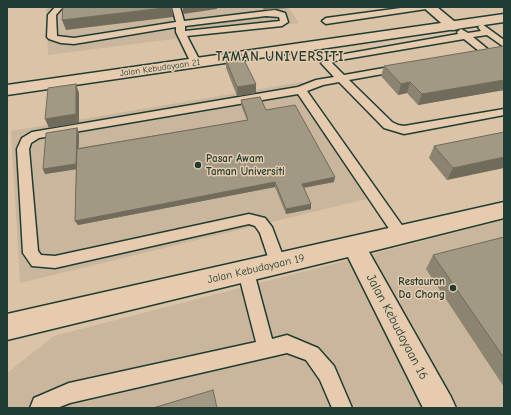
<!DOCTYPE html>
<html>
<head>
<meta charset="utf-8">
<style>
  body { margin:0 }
  #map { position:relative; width:511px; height:415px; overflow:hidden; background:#dbc3a7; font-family:"Comic Neue",sans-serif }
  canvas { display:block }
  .frame { position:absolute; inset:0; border:8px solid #1f3d34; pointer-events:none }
</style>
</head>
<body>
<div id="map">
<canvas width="511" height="415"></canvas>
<div class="frame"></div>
</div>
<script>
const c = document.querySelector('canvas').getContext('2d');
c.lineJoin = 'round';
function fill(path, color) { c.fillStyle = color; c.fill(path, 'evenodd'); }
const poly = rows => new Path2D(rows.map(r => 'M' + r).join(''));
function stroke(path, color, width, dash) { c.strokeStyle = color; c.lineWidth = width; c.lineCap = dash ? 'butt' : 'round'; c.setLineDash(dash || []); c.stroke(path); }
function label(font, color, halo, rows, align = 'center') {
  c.font = font + ' "Comic Neue",sans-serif'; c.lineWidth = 3; c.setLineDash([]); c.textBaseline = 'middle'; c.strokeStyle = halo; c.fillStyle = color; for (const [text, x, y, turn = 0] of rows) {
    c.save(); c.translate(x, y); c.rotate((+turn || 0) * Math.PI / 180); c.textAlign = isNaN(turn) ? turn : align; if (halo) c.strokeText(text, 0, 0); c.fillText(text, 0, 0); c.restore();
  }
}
const built = poly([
  [46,7,288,7,299,23,48,55],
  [302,82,383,195,20,283,11,131],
  [504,220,504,408,7,408,7,373,54,336]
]);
const lane = poly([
  [55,7,63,7,56,15,57,36,74,38,176,22,172,7,180,7,184,21,275,10,285,13,288,22,282,26,187,36,201,63,196,66,191,63,176,32,176,27,74,44,61,43,49,39,47,37,48,15,55,7],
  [266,16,279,17,280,21,185,31,185,26,266,16],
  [408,7,430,7,426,9,326,24,322,21,326,18,408,7],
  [482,24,504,40,504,47,487,35,473,37,490,51,492,53,490,55,484,55,464,39,334,61,332,63,344,75,401,65,405,66,406,68,405,70,349,80,392,122,398,125,404,126,504,109,504,115,404,134,384,128,339,82,323,85,307,91,406,231,408,235,406,239,401,241,396,239,298,94,39,138,31,143,29,149,38,251,41,255,55,256,249,214,265,218,272,227,286,264,284,269,278,270,272,269,260,233,255,226,249,224,55,268,32,266,23,253,17,149,22,138,32,132,298,87,316,80,334,77,321,63,328,57,458,34,457,32,461,29,468,33,481,31,478,27,482,24],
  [246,265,252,267,254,272,272,339,287,335,318,348,334,366,352,408,332,408,320,380,306,360,287,353,70,403,57,408,30,408,34,398,69,383,256,342,238,272,240,267,246,265]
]);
const street = poly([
  [423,7,437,7,460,26,458,29,453,30,448,29,423,7],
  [504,202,504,218,369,252,451,397,456,408,423,408,348,257,7,340,7,314,504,202]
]);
const secondary = poly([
  [504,14,504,22,7,95,7,85,504,14]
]);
const wall = poly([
  [262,7,301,7,264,10],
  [504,46,504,90,418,105,407,93,398,95,381,76,384,66],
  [226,60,256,93,237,96,226,68],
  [241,100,266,110,334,182,304,188,311,204,311,209,286,214,275,187,78,225,75,221,76,169,45,174,43,169,77,128,79,133,79,148,247,120,241,105],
  [504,132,447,180,429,158,434,146],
  [504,237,504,387,426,269,433,255]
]);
const shadedWall = poly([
  [172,7,173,17,66,30,62,20],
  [183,7,217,7,217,9,183,14],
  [504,80,504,90,418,105,422,94],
  [410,82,407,93,398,95,401,84],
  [76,84,79,93,79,123,49,128,45,119],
  [256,84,256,93,237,96,237,87],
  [77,128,79,133,78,169,45,174,43,169],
  [504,157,504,168,447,180,453,168],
  [335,177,334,182,301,188,302,184],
  [275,182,275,187,78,225,75,221],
  [311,204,311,209,286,214,286,209]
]);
const building = poly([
  [63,7,172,7,62,20,63,7],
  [504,46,504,80,422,94,410,82,401,84,384,66,504,46],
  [241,54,256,84,237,87,226,60,241,54],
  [76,84,76,114,45,119,48,88,76,84],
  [260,97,266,110,295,105,335,177,302,184,311,204,286,209,275,182,75,221,77,149,248,120,241,100,260,97],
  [77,128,76,164,43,169,46,133,77,128],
  [504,132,504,157,453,168,434,146,504,132],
  [504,237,504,358,433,255,504,237],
  [213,390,217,408,153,408,213,390]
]);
const markers = [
  [198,165,4,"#1f3d34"],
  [453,288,4,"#1f3d34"]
];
const farStreetnames = [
  ["Jalan Kebudayaan 21",160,68,-8]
];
const poiNames = [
  ["Pasar Awam",206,159],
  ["Taman Universiti",206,172],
  ["Restauran",445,282,"right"],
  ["Da Chong",445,295,"right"]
];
const streetNames = [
  ["Jalan Kebudayaan 19",256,269,-13]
];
const farDistrictnames = [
  ["TAMAN UNIVERSITI",280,57]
];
const nearStreetnames = [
  ["Jalan Kebudayaan 16",397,327,62]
];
fill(built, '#cab69c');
stroke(lane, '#1f3d34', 3);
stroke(street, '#1f3d34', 3);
stroke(secondary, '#1f3d34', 3);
fill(lane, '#e7cbae');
fill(street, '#e7cbae');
fill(secondary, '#e7cbae');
fill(wall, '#8a8471');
fill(shadedWall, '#716b5c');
fill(building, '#a19983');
stroke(building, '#716b5c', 1);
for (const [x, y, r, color] of markers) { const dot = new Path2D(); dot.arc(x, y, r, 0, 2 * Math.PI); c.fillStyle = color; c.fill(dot); stroke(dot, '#e7cbae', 1.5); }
label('9px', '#1f3d34', '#e7cbae', farStreetnames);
label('bold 11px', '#1f3d34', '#e7cbae', poiNames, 'left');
label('11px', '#1f3d34', '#e7cbae', streetNames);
c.letterSpacing = '1px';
label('bold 13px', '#1f3d34', '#e7cbae', farDistrictnames);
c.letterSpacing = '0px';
label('13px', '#1f3d34', '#e7cbae', nearStreetnames);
</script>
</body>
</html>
